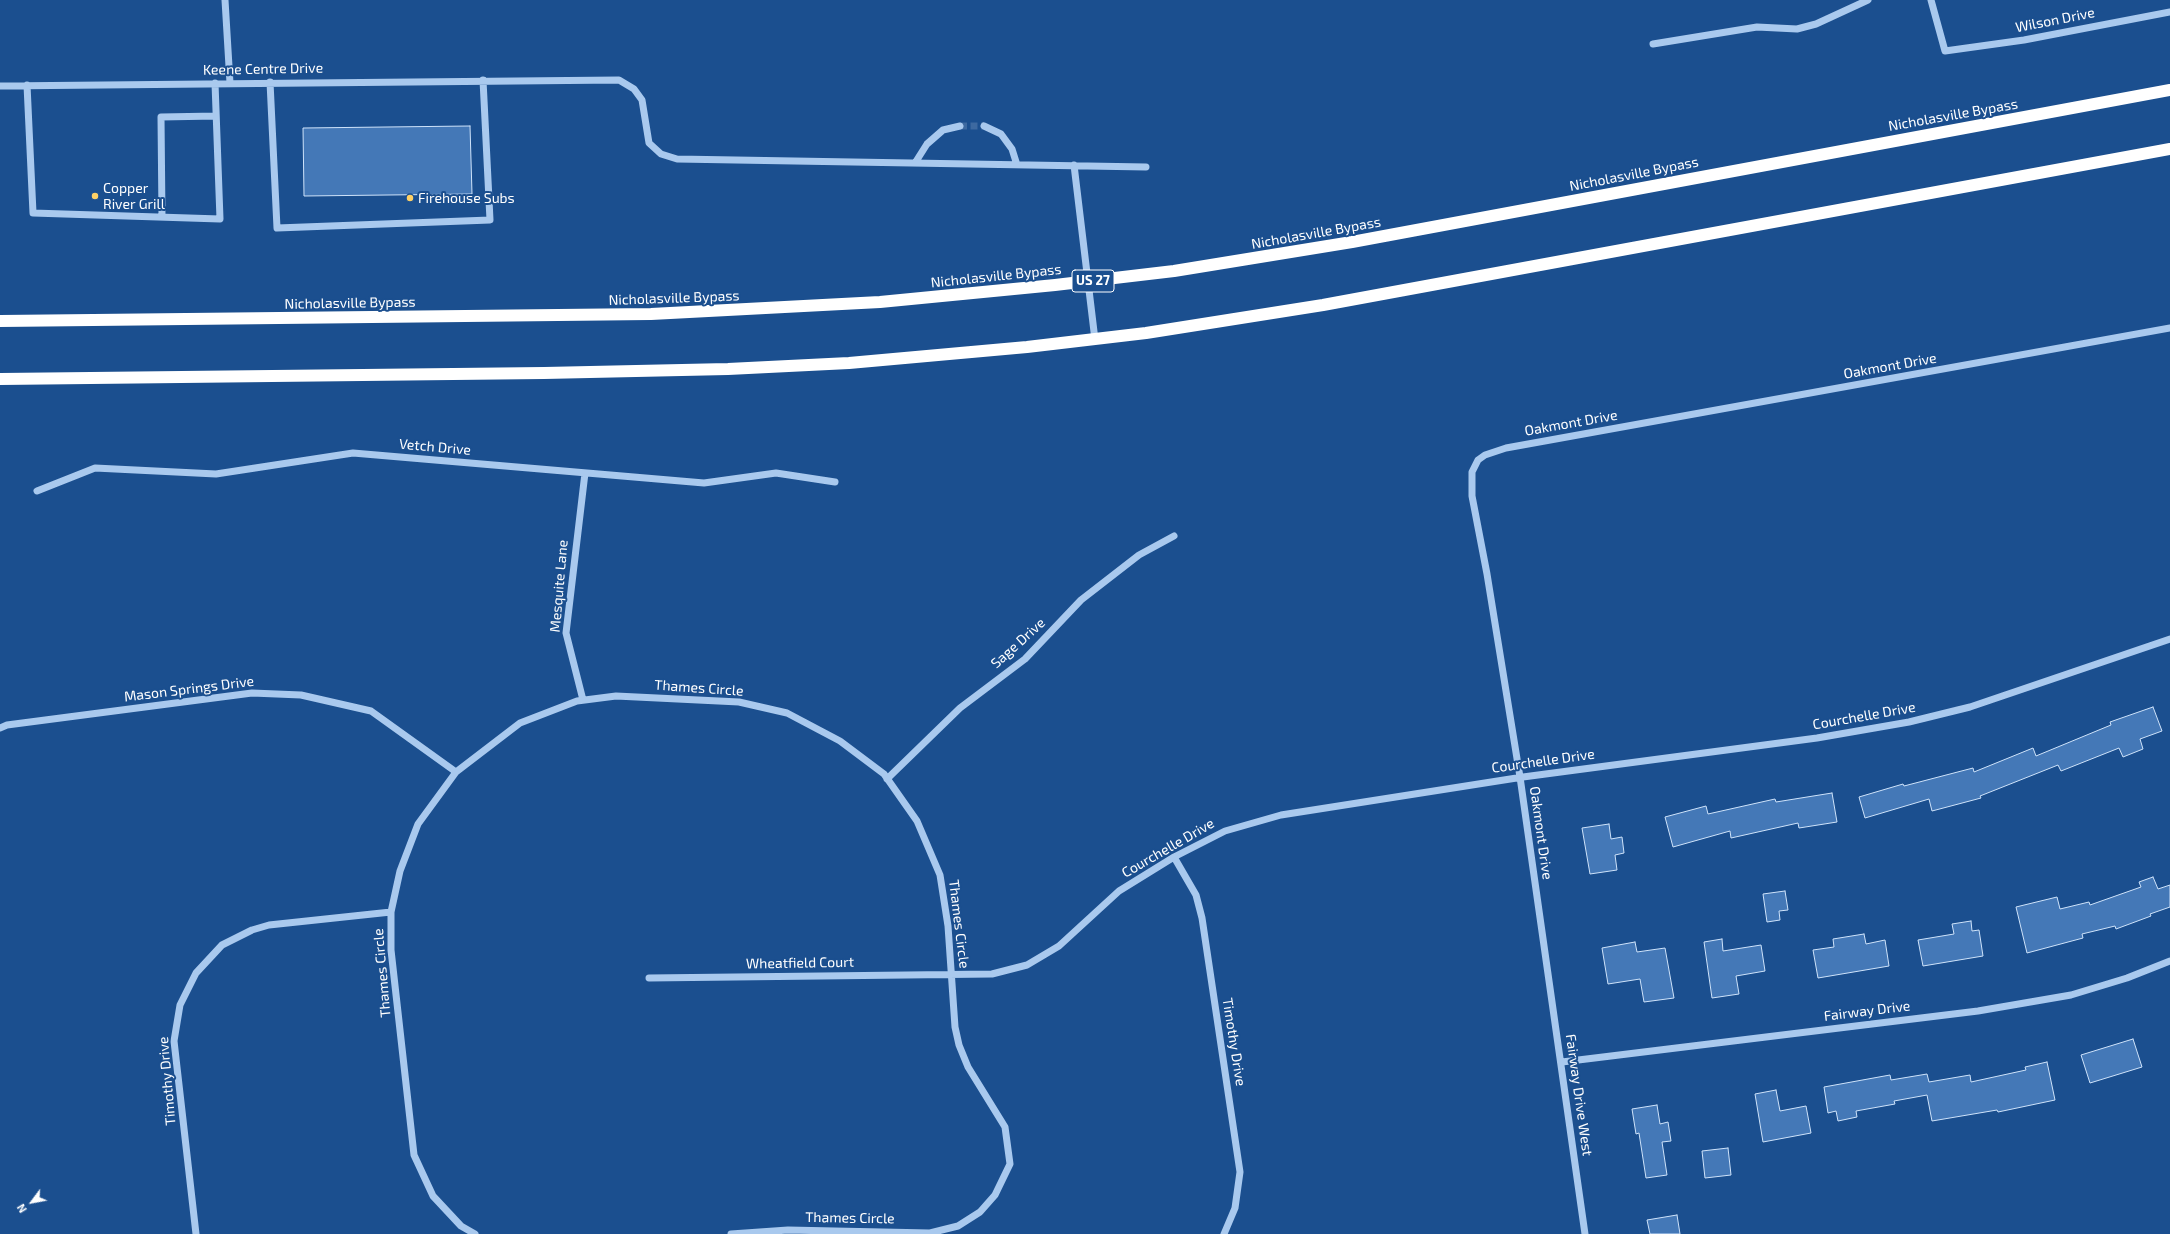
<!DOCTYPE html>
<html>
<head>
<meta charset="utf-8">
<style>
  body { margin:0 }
  #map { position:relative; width:2170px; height:1234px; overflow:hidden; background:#1b4f8f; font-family:"Exo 2",sans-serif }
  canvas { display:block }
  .north { position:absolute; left:12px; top:1182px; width:40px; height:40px; -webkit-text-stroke:3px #1b4f8f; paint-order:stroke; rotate:238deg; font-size:11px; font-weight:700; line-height:16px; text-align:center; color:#fff }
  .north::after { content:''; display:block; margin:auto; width:14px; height:18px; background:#fff; clip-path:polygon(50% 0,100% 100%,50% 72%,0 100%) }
</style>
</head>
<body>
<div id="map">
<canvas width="2170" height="1234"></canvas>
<div class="north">N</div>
</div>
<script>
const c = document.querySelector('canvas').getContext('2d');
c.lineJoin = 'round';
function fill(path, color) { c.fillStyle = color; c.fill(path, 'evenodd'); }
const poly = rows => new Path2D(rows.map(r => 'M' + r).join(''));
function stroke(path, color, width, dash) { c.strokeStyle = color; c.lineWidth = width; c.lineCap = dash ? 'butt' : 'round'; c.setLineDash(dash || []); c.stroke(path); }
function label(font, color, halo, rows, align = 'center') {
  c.font = font + ' "Exo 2",sans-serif'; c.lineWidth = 4; c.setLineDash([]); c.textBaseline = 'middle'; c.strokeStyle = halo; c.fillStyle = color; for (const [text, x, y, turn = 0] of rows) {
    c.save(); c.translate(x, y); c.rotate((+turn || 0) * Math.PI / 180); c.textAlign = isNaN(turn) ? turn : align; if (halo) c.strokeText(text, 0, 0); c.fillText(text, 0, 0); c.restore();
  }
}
const building = poly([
  [470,126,472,194,304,196,303,128,470,126],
  [2153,707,2162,731,2140,739,2143,749,2123,757,2119,748,2061,771,2058,765,1980,796,1981,798,1932,811,1929,799,1865,818,1859,797,1903,784,1904,786,1973,768,1974,772,2033,748,2036,756,2111,725,2110,722,2153,707],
  [1832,793,1837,822,1799,828,1798,823,1731,838,1730,831,1673,847,1665,817,1706,806,1708,814,1775,799,1776,802,1832,793],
  [1609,824,1611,839,1622,837,1624,853,1615,855,1617,870,1590,874,1582,828,1609,824],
  [2153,877,2158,889,2170,885,2170,907,2150,914,2151,916,2116,929,2115,926,2082,934,2083,938,2027,953,2016,907,2057,897,2060,909,2089,902,2090,905,2141,887,2139,882,2153,877],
  [1785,891,1788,910,1779,911,1780,920,1767,922,1763,894,1785,891],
  [1971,921,1972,931,1979,930,1983,956,1923,966,1918,940,1954,934,1952,924,1971,921],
  [1864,934,1866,944,1885,940,1889,966,1818,978,1813,950,1834,947,1833,939,1864,934],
  [1722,939,1723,951,1761,945,1765,971,1736,976,1739,994,1712,998,1704,942,1722,939],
  [1635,942,1637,952,1665,948,1674,998,1644,1002,1640,979,1608,984,1602,948,1635,942],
  [2133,1039,2142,1067,2090,1083,2081,1055,2133,1039],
  [2047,1062,2055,1100,1998,1112,1997,1110,1932,1121,1927,1095,1894,1101,1895,1104,1856,1111,1857,1117,1838,1121,1836,1111,1828,1113,1824,1087,1890,1075,1891,1080,1927,1074,1929,1082,1970,1075,1971,1082,2026,1070,2025,1067,2047,1062],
  [1776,1090,1780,1111,1806,1106,1811,1133,1763,1142,1755,1094,1776,1090],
  [1657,1105,1660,1124,1668,1122,1671,1141,1662,1142,1667,1175,1646,1178,1639,1133,1636,1134,1632,1109,1657,1105],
  [1728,1148,1731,1175,1705,1178,1702,1151,1728,1148],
  [1677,1215,1680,1234,1650,1234,1647,1220,1677,1215]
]);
const minorTunnel = poly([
  [960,126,984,126]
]);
const minor = poly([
  [225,0,230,83],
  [1931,0,1945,51,2024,40,2170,12],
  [1653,44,1757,27,1797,29,1816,24,1868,0],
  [270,82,277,228,490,220,483,80],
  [27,85,33,213,220,219,215,83],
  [0,86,619,80,634,89,642,100,649,143,661,154,677,159,1146,167],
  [984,126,1001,134,1012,149,1017,165],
  [915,163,927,144,943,130,960,126],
  [1074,165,1095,340],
  [162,217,161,117,216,116],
  [37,491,95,468,216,474,353,453,704,483,776,473,835,482],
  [583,700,566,633,585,473],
  [0,728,7,725,252,693,301,695,371,711,456,772],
  [887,779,960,708,1025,659,1081,600,1139,555,1174,536],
  [1174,857,1196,895,1202,918,1240,1172,1235,1208,1224,1234],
  [649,978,992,974,1027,965,1059,946,1119,891,1174,857,1225,831,1281,815,1523,777,1817,738,1909,722,1970,707,2170,639],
  [1562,1062,1978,1011,2071,995,2127,978,2170,961],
  [196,1234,174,1041,180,1005,196,973,222,945,252,930,269,925,391,912],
  [475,1234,461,1226,433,1196,414,1155,391,950,391,912,400,871,418,824,456,772,520,723,577,701,616,696,739,702,787,713,840,741,884,774,917,821,940,875,948,926,955,1027,959,1045,968,1067,1005,1127,1010,1164,995,1195,980,1212,958,1226,930,1233,788,1230,731,1234],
  [1585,1234,1520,777,1487,574,1472,496,1472,472,1478,460,1485,455,1506,448,2170,328]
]);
const highway = poly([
  [0,321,651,314,880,302,1055,285,1174,271,1352,242,2170,90],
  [0,379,544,373,728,369,849,363,1027,347,1146,333,1323,305,2170,149]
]);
const markers = [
  [95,196,4,"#ffd166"],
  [410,198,4,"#ffd166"]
];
const shields = [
  [1093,281,42]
];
const shieldNames = [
  ["US 27",1093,281]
];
const streetNames = [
  ["Wilson Drive",2055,20,-11],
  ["Keene Centre Drive",263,69,-1],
  ["Nicholasville Bypass",1953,115,-10],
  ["Nicholasville Bypass",1634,174,-11],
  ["Nicholasville Bypass",1316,233,-10],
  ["Nicholasville Bypass",996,276,-6],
  ["Nicholasville Bypass",674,298,-2],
  ["Nicholasville Bypass",350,303,-1],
  ["Oakmont Drive",1890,366,-10],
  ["Oakmont Drive",1571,423,-10],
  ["Vetch Drive",435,447,5],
  ["Mesquite Lane",559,586,-85],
  ["Sage Drive",1018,643,-42],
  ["Thames Circle",699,688,4],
  ["Mason Springs Drive",189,689,-7],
  ["Courchelle Drive",1864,716,-10],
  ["Courchelle Drive",1543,761,-8],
  ["Oakmont Drive",1541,833,82],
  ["Courchelle Drive",1168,848,-30],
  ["Thames Circle",959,924,83],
  ["Wheatfield Court",800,963,-1],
  ["Thames Circle",382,973,-95],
  ["Fairway Drive",1867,1011,-7],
  ["Timothy Drive",1234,1042,81],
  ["Timothy Drive",167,1081,-95],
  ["Fairway Drive West",1579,1095,82],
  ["Thames Circle",850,1218,1]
];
const poiNames = [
  ["Copper",103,188],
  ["River Grill",103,204],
  ["Firehouse Subs",418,198]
];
fill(building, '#4478b7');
stroke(building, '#cfe3fa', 1);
stroke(minorTunnel, '#3d69a0', 7, [7, 3.5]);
stroke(minor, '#a9c9ee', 7);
stroke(highway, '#fff', 12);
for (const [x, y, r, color] of markers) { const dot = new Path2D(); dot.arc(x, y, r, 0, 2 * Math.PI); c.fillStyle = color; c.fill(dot); stroke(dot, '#1b4f8f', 1.5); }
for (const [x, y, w] of shields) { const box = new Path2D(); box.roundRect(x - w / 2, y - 11, w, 22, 3); c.fillStyle = '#1b4f8f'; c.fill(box); stroke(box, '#fff', 1); }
label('bold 13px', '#fff', null, shieldNames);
label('14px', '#fff', '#1b4f8f', streetNames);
label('14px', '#fff', '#1b4f8f', poiNames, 'left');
</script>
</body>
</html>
